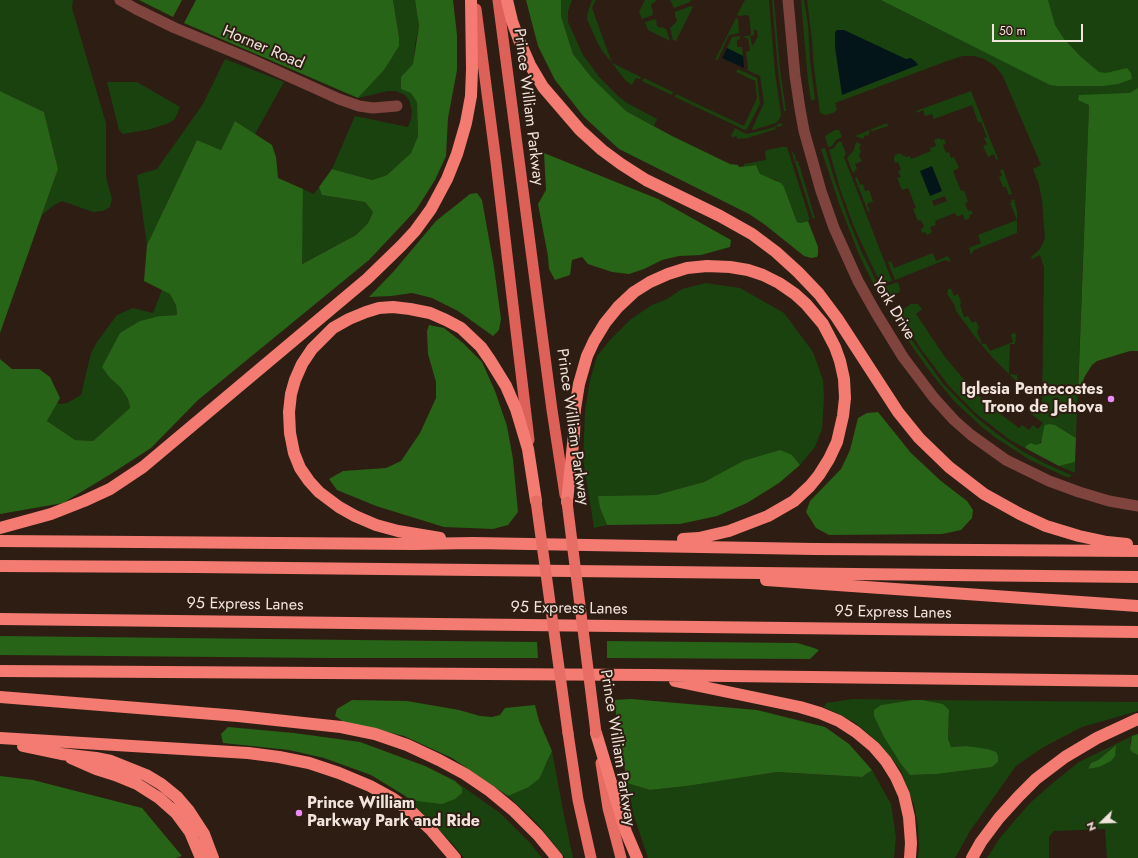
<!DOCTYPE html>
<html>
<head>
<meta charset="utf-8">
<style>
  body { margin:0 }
  #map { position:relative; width:1138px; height:858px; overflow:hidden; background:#2e1d13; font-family:Jost,sans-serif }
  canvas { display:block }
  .north { position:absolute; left:1082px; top:802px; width:40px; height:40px; -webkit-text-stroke:3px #2e1d13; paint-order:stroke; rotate:247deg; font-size:11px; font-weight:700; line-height:16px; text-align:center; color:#f1e4dd }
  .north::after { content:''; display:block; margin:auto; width:14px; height:18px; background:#f1e4dd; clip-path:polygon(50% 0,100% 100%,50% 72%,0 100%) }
  .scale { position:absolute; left:992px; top:24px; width:91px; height:18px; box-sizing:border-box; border:2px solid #f1e4dd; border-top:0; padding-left:5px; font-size:12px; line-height:14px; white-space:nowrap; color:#f1e4dd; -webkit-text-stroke:3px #2e1d13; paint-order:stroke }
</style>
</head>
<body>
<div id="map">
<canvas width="1138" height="858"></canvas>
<div class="north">N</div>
<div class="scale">50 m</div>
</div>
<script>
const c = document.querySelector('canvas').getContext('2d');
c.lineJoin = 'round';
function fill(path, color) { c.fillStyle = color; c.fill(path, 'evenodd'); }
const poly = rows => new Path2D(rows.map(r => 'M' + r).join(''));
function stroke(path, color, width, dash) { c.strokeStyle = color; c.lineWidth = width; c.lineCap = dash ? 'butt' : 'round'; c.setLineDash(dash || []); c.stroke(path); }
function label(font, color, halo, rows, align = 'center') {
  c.font = font + ' Jost,sans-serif'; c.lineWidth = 4; c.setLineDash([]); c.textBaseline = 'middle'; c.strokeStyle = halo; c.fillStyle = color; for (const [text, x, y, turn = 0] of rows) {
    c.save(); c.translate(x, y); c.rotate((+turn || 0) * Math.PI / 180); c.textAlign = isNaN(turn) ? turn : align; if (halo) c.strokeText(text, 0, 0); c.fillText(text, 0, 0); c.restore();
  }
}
const green = poly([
  [0,0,73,0,72,8,106,123,106,177,112,199,110,207,103,211,93,212,62,201,54,205,42,215,58,169,44,112,0,91],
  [393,0,415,0,419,26,415,45,411,93,417,102,418,136,411,153,387,175,372,180,332,169,355,116,408,127,411,119,412,111,409,100,405,95,396,91,388,91,358,98,384,70,399,37],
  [561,0,572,0,568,11,568,22,583,55,600,78,618,96,627,103,657,119,654,126,626,111,592,78,573,54,561,16],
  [592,0,596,0,592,8,612,63,641,77,640,79,636,78,632,85,626,81,612,63,603,52,598,44,587,19,588,12],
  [645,0,656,0,654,3,652,3,651,7,652,8,653,15,642,19,639,12],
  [670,0,691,0,690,2,674,8],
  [745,0,769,0,775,72,781,115,779,120,776,123,753,130,752,129,764,103,760,76,747,70,748,68,746,52,750,51,748,38,745,38,744,36,750,36,750,34,751,33,749,16,746,15,739,16,737,15],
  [754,29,757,31,758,36,754,44,752,45,750,36,754,35],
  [772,0,774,0,780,70,786,111,784,111,778,70],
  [801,0,804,0,808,24,810,61,815,99,811,101,808,81],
  [807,0,1138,0,1138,111,1089,105,1076,438,1055,425,1044,427,1042,440,1038,445,1027,445,1025,448,1010,440,974,412,949,386,923,352,898,315,902,310,911,304,918,304,922,309,916,314,945,357,972,389,991,407,1019,428,1022,425,1029,430,1033,425,1038,429,1043,423,1030,413,1031,412,1042,411,1044,268,1040,255,1032,259,1031,257,1040,249,1045,238,1042,200,1039,185,1033,169,1041,165,1003,76,995,66,984,59,974,56,963,56,950,60,835,103,837,110,833,113,826,115,820,113,814,68,812,40],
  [691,6,693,7,676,41,673,40,670,28,675,23,676,23,677,18,675,18,675,12],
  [736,18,738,19,739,33,729,35,718,59,715,60],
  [655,19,657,23,656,24,659,28,661,27,666,29,670,41,648,30,645,22],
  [740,36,740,39,737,40,737,47,742,47,743,56,727,48,732,37],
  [225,59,284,82,255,134,235,121,221,150,197,140,147,245,137,175,157,169,203,104],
  [738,69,757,78,760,104,747,129,745,130,675,97,676,94,744,126,757,98,755,81,736,72],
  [644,78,673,92,672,95,642,81],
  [107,82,137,82,180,107,175,119,169,123,151,129,123,134,119,130],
  [971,91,998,159,996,160,994,154,988,157,983,146,987,144,984,138,987,137,981,122,978,122,972,105,934,119,932,114,925,116,923,110,917,113,916,111],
  [780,123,783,125,779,127,778,126,775,127,776,129,748,138,737,139,737,137,734,136,734,138,731,136,735,128,746,134,751,133,772,128],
  [887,123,888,126,873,131,870,130,868,136,865,135,863,139,855,136],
  [835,130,839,130,842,137,836,140,832,146,828,147,825,136],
  [940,138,941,140,944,139,946,143,943,145,946,153,949,152,951,158,954,157,959,168,953,171,961,191,964,190,968,202,965,203,968,211,971,210,973,214,969,215,970,218,965,220,963,214,957,217,955,213,935,221,936,225,930,227,932,232,927,235,925,232,922,233,921,229,924,227,921,220,918,221,913,209,916,208,908,188,902,190,897,178,901,177,898,171,901,170,898,162,895,163,894,159,895,155,901,153,902,155,907,157,910,156,911,159,931,151,930,148,936,146,934,140],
  [945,196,947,201,934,206,932,201],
  [841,141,846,154,844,157,892,281,887,283,881,284,874,270,854,227,840,189,829,150,834,148,838,142],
  [856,142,861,144,859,149,861,150,859,156,862,161,855,164,857,169,855,170,855,172,853,173,847,158,854,150],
  [782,147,787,147,810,220,800,223,797,222,784,187,776,180,764,177,760,174,756,165,744,166,744,164,766,160,765,152,767,150],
  [825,148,835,181,849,221,862,253,879,286,875,287,860,257,840,206,821,149],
  [791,150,796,157,795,158,796,161,798,161,815,218,813,219],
  [1003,169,1012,194,1009,195,1006,187,1003,187,999,177,1002,176,1000,170],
  [857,177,860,185,863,184,865,191,869,190,873,201,867,204,870,211,868,212,855,178],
  [319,187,323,195,365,202,373,212,368,223,356,235,301,264,303,189,314,194],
  [1014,199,1017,212,1017,233,974,250,971,255,969,248,981,243,978,235,1017,220,1010,203,1012,203,1011,200],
  [933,253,936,261,948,256,951,262,945,260,895,280,888,262,891,261,894,268],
  [898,282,900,289,900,292,893,295,887,295,883,287],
  [706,283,740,288,784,313,813,352,823,380,824,397,822,429,815,447,800,465,792,455,743,461,704,482,656,495,599,496,600,508,607,525,594,528,583,459,585,411,590,380,597,356,610,340,631,319,652,305,667,299,682,289],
  [948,289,951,289,954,296,958,294,961,302,960,305,964,317,968,316,972,323,976,321,979,328,977,331,982,344,986,344,990,351,1013,342,1011,335,1013,333,1016,334,1015,344,1010,344,1009,374,1017,375,1018,383,992,357,976,338,956,311,954,304,947,294],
  [162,290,170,293,176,305,177,315,160,316,110,378,121,388,128,399,130,408,93,441,75,440,47,421,57,403,61,404,67,403,81,395,91,353,97,342,117,315,133,308,153,313],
  [902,326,943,384,977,418,997,434,1022,451,1044,463,1071,475,1071,477,1066,477,1030,460,996,438,982,427,954,401,931,373,899,328],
  [1075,462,1075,473,1054,464,1059,466],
  [853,699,913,700,882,705,901,764,911,775,937,774,992,767,998,762,966,746,950,747,948,739,949,710,943,704,923,700,1138,702,1138,711,1082,727,1042,748,1016,766,970,831,955,858,918,858,919,850,918,826,914,805,901,771,890,756,870,735,854,722,824,707,826,703],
  [1132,736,1130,741,1131,751,1138,755,1138,858,1107,858,1105,829,1054,831,1049,837,1049,858,987,858,1000,838,1016,819,1031,802,1054,782,1079,762],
  [1115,745,1099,767,1088,769,1091,763,1098,760],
  [552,751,563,810,573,858,565,858,536,822,508,796,527,788,547,763],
  [872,770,891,804,896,837,894,858,648,858,634,816,627,783,650,790,687,786,777,772,862,777],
  [455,781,500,813,531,844,542,858,464,858,452,843,438,829,406,801,405,795,408,797,462,788]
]);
const forest = poly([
  [139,0,182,0,173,17],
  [196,0,393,0,399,37,399,46,384,70,358,98,184,23],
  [415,0,453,0,457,35,457,70,448,118,446,156,435,180,416,210,369,260,198,400,151,448,114,472,63,503,0,514,0,359,12,369,39,369,50,377,60,398,47,421,75,440,93,441,130,408,128,399,121,388,110,378,102,367,120,333,140,321,160,316,177,315,176,305,170,294,144,281,147,245,197,140,221,150,235,121,272,145,276,157,278,178,303,189,302,264,356,235,368,223,373,212,365,202,322,195,319,187,332,169,372,180,387,175,411,153,418,136,417,102,411,93,401,89,401,77,413,64,419,26],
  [526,0,561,0,561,16,573,54,592,78,626,111,672,136,730,164,738,165,739,167,756,165,760,174,781,183,784,187,797,222,800,223,808,221,818,247,818,254,817,257,811,258,804,256,764,224,749,214,619,149,584,117,555,80,538,46],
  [881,0,1048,0,1055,25,1064,39,1081,57,1099,72,1106,73,1127,68,1131,73,1132,79,1118,84,1103,86,1058,86,1050,85],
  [1138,88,1138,351,1130,351,1097,361,1092,365,1085,376,1078,393,1089,105,1078,100,1079,95,1130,93],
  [0,91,44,112,58,169,0,333],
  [544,153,658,199,731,240,730,247,701,255,679,256,662,260,644,269,629,274,612,272,588,264,582,257,572,260,570,275,555,280,549,269,548,256,538,204,546,190],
  [477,193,482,200,494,267,501,319,499,330,493,336,458,311,432,298,412,293,391,296,369,297,394,271,436,221,470,194],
  [429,325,444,328,463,343,482,362,495,391,507,426,513,459,518,512,508,525,493,529,444,527,376,506,337,490,329,479,343,471,386,468,401,461,420,433,436,398,436,382,428,354,427,331],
  [878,412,911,453,941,481,967,501,973,510,972,518,961,530,942,534,829,535,816,528,806,512,810,501,841,469,850,450,858,418,867,413],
  [1049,424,1055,425,1076,438,1075,462,1059,466,1025,448,1027,445,1031,443,1036,445,1041,443,1044,427,1045,425],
  [780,450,792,455,800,465,779,483,747,503,717,516,680,524,607,525,600,508,598,496,656,495,704,482,743,461],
  [0,636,537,642,538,658,328,658,0,655],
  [607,641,797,643,811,647,819,650,810,659,607,658],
  [631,699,757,710,825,727,849,744,872,770,862,777,777,772,687,786,650,790,627,783,614,700],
  [352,700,407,701,459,710,480,716,492,717,500,715,505,708,535,705,539,721,552,751,539,779,527,788,508,796,452,758,404,736,344,722,335,716,337,709],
  [913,700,923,700,943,704,949,710,948,739,951,747,966,746,987,749,996,752,998,756,998,762,992,767,937,774,910,775,901,764,884,737,874,716,874,710,881,705],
  [228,727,294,733,360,742,425,766,455,781,462,788,462,793,455,799,442,804,417,801,407,797,371,775,324,758,289,750,223,743,221,734],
  [1138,734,1138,755,1132,752,1130,749,1132,736],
  [1116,745,1115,756,1111,761,1099,767,1088,769,1091,763,1098,760],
  [0,776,33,780,142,808,182,856,176,858,0,858]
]);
const water = poly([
  [837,30,844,30,906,59,911,58,916,62,918,65,842,95,835,47,835,32],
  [727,48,743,56,744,68,722,58],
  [932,166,942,191,930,196,920,171]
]);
const minor = poly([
  [120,0,136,9,175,28,250,59,339,99,359,106,373,108,397,106]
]);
const tertiary = poly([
  [788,0,795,76,800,109,804,131,821,191,834,228,858,281,876,313,903,357,934,398,954,420,971,435,1006,460,1049,481,1079,492,1109,501,1138,506]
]);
const primary = poly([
  [498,0,552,410,565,495],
  [476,9,496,162,529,440]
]);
const trunk = poly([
  [568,733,578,800,591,858],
  [601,763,608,808,621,858]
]);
const motorway = poly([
  [507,0,512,21,519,40,530,65,543,87,580,130,602,150,621,164,646,180,720,216,752,234,776,252,798,272,819,294,837,318,898,412,919,438,949,467,984,494,1020,514,1046,526,1079,536,1107,542,1127,544],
  [567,502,574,434,575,409,579,384,587,356,594,341,605,323,618,307,634,292,650,282,668,274,687,268,707,266,730,267,748,270,763,275,779,283,795,294,806,304,823,324,835,347,840,361,844,379,845,398,843,416,837,442,829,459,819,475,810,486,794,501,768,516,729,531,699,538,683,539],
  [0,528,51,514,84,501,110,489,143,467,367,279,401,246,415,231,431,209,447,179,457,154,466,123,471,96,472,69,471,0],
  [440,538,398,531,376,525,355,516,339,507,319,492,309,481,300,468,294,453,290,433,289,412,291,394,295,380,302,364,312,349,333,328,349,319,366,312,379,308,393,307,410,309,430,313,446,320,461,328,481,347,490,360,506,386,516,409,528,449,536,501],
  [0,541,415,544,473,543,814,549,1138,551],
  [0,566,194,567,1138,577],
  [766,580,1138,606],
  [0,619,1138,632],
  [0,671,648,675,1138,681],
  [675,681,800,707,820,713,839,721,856,732,874,747,886,761,896,777,904,795,909,817,911,843,910,858],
  [0,697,238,716,341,727,375,734,407,745,439,760,465,774,490,791,513,810,538,835,557,858],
  [596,733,626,832,637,858],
  [0,738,248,753,279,757,309,763,339,773,370,786,392,798,413,813,432,831,455,858],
  [23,746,61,754,96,758,111,761,146,775,161,784,177,797,189,811,204,834,213,858],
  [71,758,96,769,115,775,137,784,159,798,176,813,190,832,201,858],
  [972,858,981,842,999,818,1019,796,1036,779,1065,757,1097,738,1138,719]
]);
const trunkBridge = poly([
  [536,501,568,733],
  [567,502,596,733]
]);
const markers = [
  [1111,399,4,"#ed8cf9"],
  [299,813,4,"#ed8cf9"]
];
const streetNames = [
  ["Horner Road",263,48,23],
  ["Prince William Parkway",528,107,83],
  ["York Drive",893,309,59],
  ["Prince William Parkway",572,427,82],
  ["95 Express Lanes",245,605,1],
  ["95 Express Lanes",569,609,1],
  ["95 Express Lanes",893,613,1],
  ["Prince William Parkway",617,748,81]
];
const poiNames = [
  ["Iglesia Pentecostes",1103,390],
  ["Trono de Jehova",1103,408],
  ["Prince William",307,804,"left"],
  ["Parkway Park and Ride",307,822,"left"]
];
fill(green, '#19420f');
fill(forest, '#276417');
fill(water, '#041519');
stroke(minor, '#80443f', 11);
stroke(tertiary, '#80443f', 11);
stroke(primary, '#de6159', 11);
stroke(trunk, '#e86e65', 11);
stroke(motorway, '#f37b71', 12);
stroke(trunkBridge, '#e86e65', 11);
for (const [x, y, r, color] of markers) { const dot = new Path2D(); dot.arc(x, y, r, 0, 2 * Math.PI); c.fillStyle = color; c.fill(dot); stroke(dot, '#2e1d13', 1.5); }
label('16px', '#f1e4dd', '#2e1d13', streetNames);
label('bold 16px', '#f1e4dd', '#2e1d13', poiNames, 'right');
</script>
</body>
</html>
